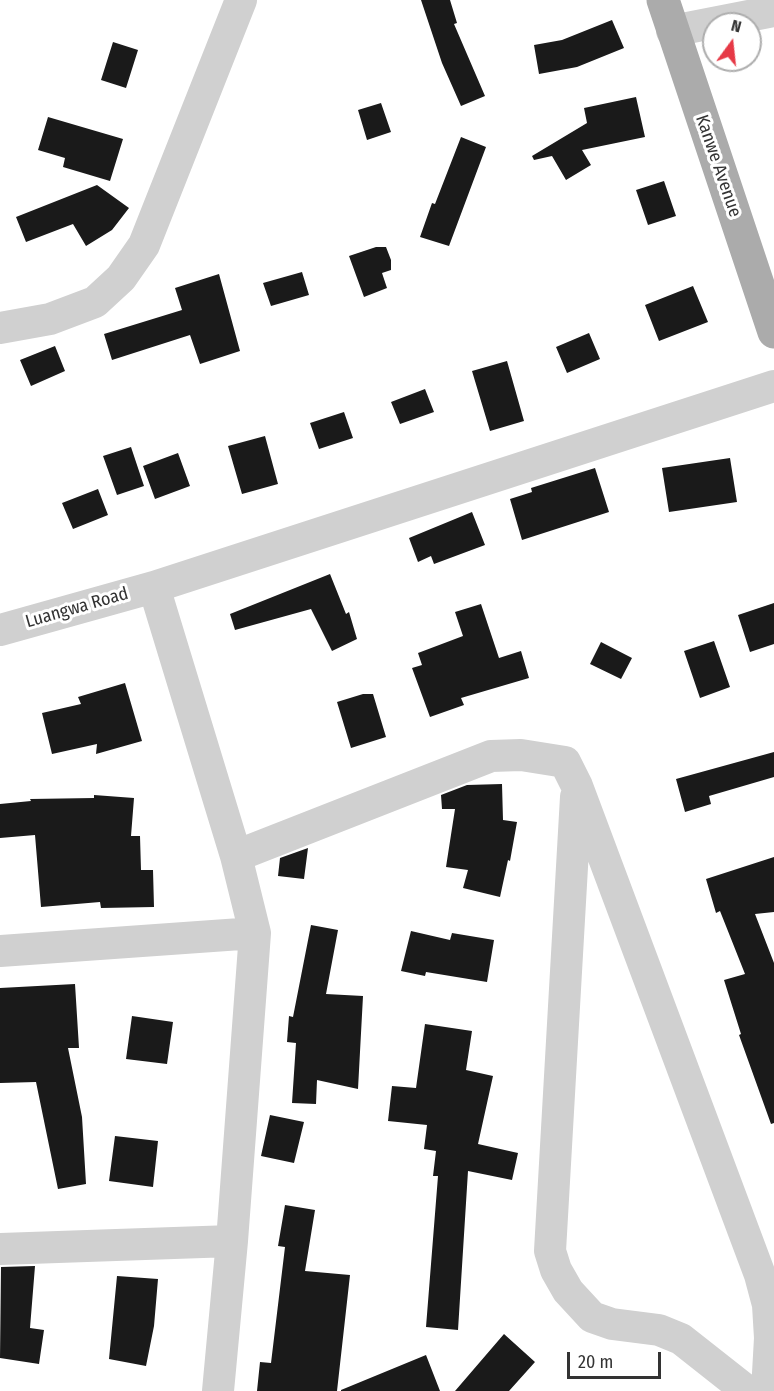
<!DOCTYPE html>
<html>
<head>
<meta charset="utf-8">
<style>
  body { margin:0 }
  #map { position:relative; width:774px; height:1391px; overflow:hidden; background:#fff; font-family:"Fira Sans Condensed",sans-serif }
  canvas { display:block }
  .north { position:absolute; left:702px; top:12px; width:60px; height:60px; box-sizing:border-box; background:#fff; border:2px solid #adadad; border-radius:50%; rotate:15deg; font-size:16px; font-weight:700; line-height:24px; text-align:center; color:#333 }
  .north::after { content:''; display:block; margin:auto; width:21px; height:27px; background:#e63946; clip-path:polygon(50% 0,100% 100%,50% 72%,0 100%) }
  .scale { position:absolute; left:567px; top:1352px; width:94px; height:27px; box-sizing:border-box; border:3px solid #333; border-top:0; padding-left:8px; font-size:18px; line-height:21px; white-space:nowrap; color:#333; -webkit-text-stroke:4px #fff; paint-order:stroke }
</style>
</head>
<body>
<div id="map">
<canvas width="774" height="1391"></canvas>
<div class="north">N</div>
<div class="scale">20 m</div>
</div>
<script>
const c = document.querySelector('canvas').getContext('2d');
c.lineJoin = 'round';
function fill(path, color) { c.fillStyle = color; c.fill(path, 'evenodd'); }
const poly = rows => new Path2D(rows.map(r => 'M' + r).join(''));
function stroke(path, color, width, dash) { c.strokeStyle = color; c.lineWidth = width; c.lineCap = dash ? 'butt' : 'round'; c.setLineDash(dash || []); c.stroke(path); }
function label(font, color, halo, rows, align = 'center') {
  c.font = font + ' "Fira Sans Condensed",sans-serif'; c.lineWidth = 6; c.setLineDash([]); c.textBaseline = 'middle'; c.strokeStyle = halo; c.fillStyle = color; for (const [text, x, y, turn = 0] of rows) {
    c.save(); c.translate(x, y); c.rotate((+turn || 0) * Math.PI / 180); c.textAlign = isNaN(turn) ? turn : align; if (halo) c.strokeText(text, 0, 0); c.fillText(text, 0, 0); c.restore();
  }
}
const building = poly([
  [421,0,450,0,457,23,454,24,485,96,461,106,442,63],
  [612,20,624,48,577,67,539,74,534,45,562,40],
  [113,42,138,50,126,88,101,80],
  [636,97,645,137,582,150,591,165,566,180,552,156,534,160,532,156,587,123,584,108],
  [381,103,391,132,367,140,358,110],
  [48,117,123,139,110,181,63,167,65,158,38,150],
  [461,137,486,147,449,246,420,237,432,203,435,204],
  [664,181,676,216,648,225,636,190],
  [97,185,129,208,112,230,86,246,73,224,26,242,16,217],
  [376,247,386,247,391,260,391,270,382,273,387,288,364,297,349,256],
  [302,272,309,295,271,306,263,283],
  [219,274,240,351,200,364,190,335,112,360,104,334,182,310,175,288],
  [693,286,708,322,659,341,645,305],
  [589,333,600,359,567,373,556,347],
  [55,346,65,371,31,386,20,360],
  [507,361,524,421,490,431,472,371],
  [425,389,434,412,400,424,391,402],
  [344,412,353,438,319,449,310,423],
  [265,436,278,484,242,494,228,446],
  [131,447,144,486,117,495,103,456],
  [178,453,190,486,155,499,143,466],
  [730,458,737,502,669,512,662,468],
  [595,468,609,512,522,540,510,499,532,492,531,488],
  [98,489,108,515,73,529,62,503],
  [472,512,485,545,434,564,431,556,418,562,409,538],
  [330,574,346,614,349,612,357,639,332,651,311,609,235,630,230,614],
  [774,603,774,644,750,652,738,615],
  [481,604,499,658,521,651,529,678,461,698,464,705,430,717,412,668,422,665,418,653,463,636,455,612],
  [714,641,730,687,700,698,684,651],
  [601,642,632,658,621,679,590,664],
  [125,683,142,741,96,754,97,744,52,754,42,713,81,704,78,697],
  [363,694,373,694,386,737,351,748,337,702],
  [774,752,774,777,709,796,711,804,685,812,676,779],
  [502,784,503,820,517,822,510,861,508,860,500,897,463,888,468,870,446,867,455,809,442,809,441,795,467,785],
  [94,795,134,798,131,836,140,836,141,870,153,870,154,907,101,908,100,902,41,907,35,835,0,838,0,804,31,801,30,799,94,798],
  [308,848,304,879,278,876,280,858],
  [774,857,774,912,755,914,774,963,774,1123,771,1124,739,1035,741,1034,724,980,745,974,720,911,716,913,706,879],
  [311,925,338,930,326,994,363,996,358,1089,317,1080,316,1104,292,1103,296,1043,287,1042,289,1016,293,1017],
  [411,931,450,940,452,933,494,940,487,982,426,972,425,976,401,971],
  [75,984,79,1048,68,1048,82,1117,86,1184,58,1189,36,1082,0,1083,0,988],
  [132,1016,173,1022,167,1064,126,1059],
  [425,1024,472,1031,466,1070,493,1076,478,1144,518,1153,512,1180,468,1171,458,1330,426,1327,438,1176,433,1176,436,1151,424,1149,427,1125,388,1121,392,1086,416,1088],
  [270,1115,304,1122,294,1163,261,1156],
  [115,1136,158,1141,153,1187,109,1181],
  [285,1205,315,1210,305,1271,350,1275,337,1391,257,1391,260,1362,271,1363,285,1247,278,1246],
  [35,1266,30,1328,44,1330,39,1364,0,1358,1,1267],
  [117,1276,158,1279,154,1326,146,1366,109,1359],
  [504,1334,535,1362,509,1391,455,1391],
  [426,1355,440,1391,341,1391,341,1390]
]);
const minor = poly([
  [672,31,774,11],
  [0,328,50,319,95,302,121,278,144,245,241,0],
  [0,630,154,587],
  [576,797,550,1251,556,1270,568,1291,592,1317,612,1324,659,1330,681,1339,747,1391],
  [236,856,491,756,521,755,565,762,577,786,760,1275,768,1305,770,1338,767,1391],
  [0,951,255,933],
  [0,1249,232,1241],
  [218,1391,232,1241,255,933,236,856,154,587,774,386]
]);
const major = poly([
  [663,0,774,332]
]);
const streetNames = [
  ["Kanwe Avenue",718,166,71],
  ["Luangwa Road",77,608,-16]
];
fill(building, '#1a1a1a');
stroke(minor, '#d0d0d0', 32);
stroke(major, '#ababab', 33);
label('18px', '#333', '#fff', streetNames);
</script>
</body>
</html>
